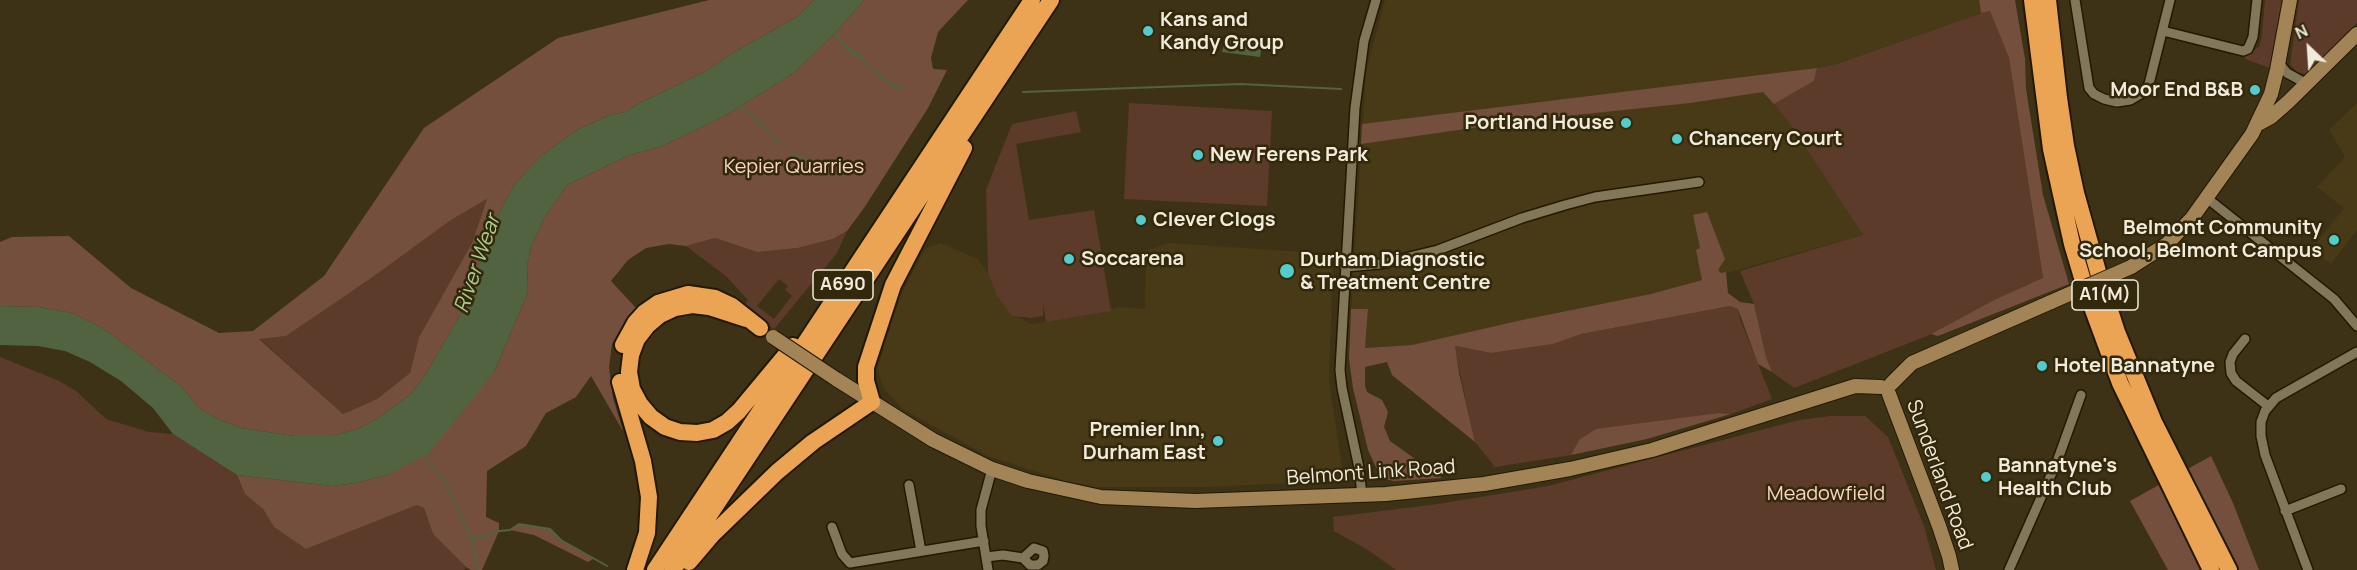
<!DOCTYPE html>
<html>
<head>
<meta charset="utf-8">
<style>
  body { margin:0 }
  #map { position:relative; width:2357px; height:570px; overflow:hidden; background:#3d3216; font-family:Manrope,sans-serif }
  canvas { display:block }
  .north { position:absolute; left:2279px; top:18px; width:60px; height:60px; -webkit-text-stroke:4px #32280b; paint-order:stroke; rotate:335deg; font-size:16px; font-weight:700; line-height:24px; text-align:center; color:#f2ebdb }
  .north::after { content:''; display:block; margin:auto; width:21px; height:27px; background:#f2ebdb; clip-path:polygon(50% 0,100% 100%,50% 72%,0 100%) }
</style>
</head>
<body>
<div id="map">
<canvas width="2357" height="570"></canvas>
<div class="north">N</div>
</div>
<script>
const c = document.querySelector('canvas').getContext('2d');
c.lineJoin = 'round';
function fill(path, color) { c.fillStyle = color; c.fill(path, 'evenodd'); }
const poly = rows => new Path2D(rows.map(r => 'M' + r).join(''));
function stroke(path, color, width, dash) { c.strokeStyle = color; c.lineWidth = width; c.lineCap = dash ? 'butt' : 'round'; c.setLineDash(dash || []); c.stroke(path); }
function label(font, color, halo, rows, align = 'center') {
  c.font = font + ' Manrope,sans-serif'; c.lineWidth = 5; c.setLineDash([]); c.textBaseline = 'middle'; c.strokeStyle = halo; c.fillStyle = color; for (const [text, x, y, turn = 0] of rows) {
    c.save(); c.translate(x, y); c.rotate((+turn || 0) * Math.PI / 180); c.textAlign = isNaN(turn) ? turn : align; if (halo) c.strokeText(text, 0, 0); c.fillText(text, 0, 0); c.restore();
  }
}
const built = poly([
  [1385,0,1979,0,1981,13,1834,65,1817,68,1774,104,1790,124,1863,235,1651,294,1522,320,1412,345,1365,348,1368,310,1351,309,1366,71],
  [2357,103,2357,230,2331,264,2311,250,2344,208,2317,187,2345,157,2329,130],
  [941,243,978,259,988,273,997,296,1012,315,1033,324,1119,307,1145,309,1146,251,1168,243,1320,253,1327,255,1333,263,1329,380,1342,469,1337,477,1326,481,1212,487,1097,487,1065,481,988,456,904,410,884,389,877,370,899,299,925,249]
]);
const green = poly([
  [2265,0,2282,0,2270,68,2245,59,2245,55,2259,47,2262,35],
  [2299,0,2357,0,2357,23,2306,74,2297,72,2290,64],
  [1990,10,2009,58,2043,279,1992,301,1927,336,1794,388,1772,372,1766,357,1754,304,1740,271,1863,235,1790,124,1774,104,1814,81,1817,68,1834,65],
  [1129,103,1272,111,1267,206,1124,199],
  [1076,111,1081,132,1016,144,1029,220,1094,210,1111,311,1046,322,1043,304,1043,316,1031,318,1012,316,997,296,988,273,986,190,1012,124],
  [487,199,472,243,419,337,410,373,377,399,343,414,259,338,286,336,451,220],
  [847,231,837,253,774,329,742,309,748,300,727,277,686,246,715,238,757,252,798,248,833,239],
  [779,279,788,286,785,290,792,296,774,319,757,306],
  [1730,306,1738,309,1740,319,1772,399,1731,414,1719,413,1579,440,1571,455,1495,467,1475,442,1454,346,1491,353,1553,344,1580,334],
  [0,357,57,380,76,391,106,419,149,432,173,434,237,475,245,494,263,509,274,527,306,549,417,505,424,508,433,534,466,567,464,570,0,570],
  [1831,416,1865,416,1888,437,1924,526,1936,570,1396,570,1368,550,1334,531,1333,517,1438,504,1548,486,1799,420]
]);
const forest = poly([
  [709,0,814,0,798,16,731,54,706,71,638,104,626,112,610,115,577,130,542,155,516,182,494,222,483,256,471,277,471,296,426,374,411,394,378,418,358,429,331,436,294,436,241,428,218,419,199,408,182,387,104,329,72,313,39,307,0,306,0,242,12,237,69,236,131,288,219,333,253,331,324,276,424,128,558,38],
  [487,199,472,243,419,337,410,373,377,399,343,414,259,339,286,336,371,278,451,220],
  [864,0,968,0,938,32,931,58,933,69,947,70,928,108,864,208,847,231,833,239,798,248,757,252,715,238,686,246,669,244,646,248,628,260,611,281,637,309,627,320,612,344,609,367,613,398,623,431,591,376,576,397,546,413,526,446,487,471,486,517,499,523,499,531,482,570,471,570,466,567,433,534,424,508,417,505,306,549,274,527,263,509,245,494,237,475,332,486,356,483,390,474,494,372,528,292,527,266,531,247,544,218,567,185,627,156,662,146,723,117,794,73,836,32],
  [1979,0,2015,0,2025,59,2026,89,2043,195,2069,284,1938,336,1931,334,1992,301,2043,278,2009,58,1990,11,1981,13],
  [1817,68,1814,81,1774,104,1763,92,1690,103,1528,120,1361,144,1362,124],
  [1707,212,1725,259,1718,270,1721,273,1726,272,1728,293,1740,302,1754,304,1766,357,1772,372,1758,364,1738,309,1730,306,1581,334,1553,344,1491,353,1455,346,1459,373,1475,442,1392,375,1387,362,1365,367,1365,386,1367,392,1382,400,1388,412,1384,427,1390,441,1442,478,1394,481,1381,478,1368,450,1353,388,1349,359,1351,309,1368,309,1365,348,1412,345,1522,320,1651,294,1702,280,1696,250,1700,248,1693,215],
  [1719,413,1731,414,1647,439,1571,455,1579,440,1596,429],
  [2211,456,2233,503,2259,570,2168,570,2130,501],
  [519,524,550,529,561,540,593,559,588,562,534,535,510,530]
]);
const water = poly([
  [814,0,864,0,836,32,794,73,723,117,662,146,627,156,567,185,544,218,531,247,527,266,528,292,494,372,430,452,390,474,356,483,332,486,237,475,173,434,153,408,121,381,90,362,65,351,38,346,0,345,0,306,39,307,72,313,104,329,182,387,199,408,218,419,241,428,294,436,331,436,358,429,378,418,411,394,426,374,471,296,471,277,483,256,494,222,516,182,542,155,577,130,610,115,626,112,638,104,706,71,731,54,798,16],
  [1226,36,1262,45,1260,57,1222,52]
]);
const stream = poly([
  [833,31,850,52,862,59,888,82,903,90],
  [846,47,859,54,862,59],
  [1023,92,1241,84,1341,89],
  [738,105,753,116,779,144],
  [791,154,816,162,816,173,862,170],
  [425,454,431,465,444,479,472,540,479,570],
  [472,540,499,531,510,530,519,524,550,529,561,540,607,566]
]);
const street = poly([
  [2075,0,2089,88,2094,94,2104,99,2117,102,2130,100,2142,93,2149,84,2170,0],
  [2163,31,2243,51,2248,49,2253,37,2257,0],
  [2279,63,2287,73,2307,84],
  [2208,199,2334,299,2357,326],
  [1345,267,1380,264,1438,250,1522,218,1565,205,1595,197,1699,182],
  [2245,339,2233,354,2230,362,2231,373,2236,381,2268,406],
  [909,485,921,551],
  [1362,495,1359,468,1342,388,1340,370,1355,108,1364,41,1376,0],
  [2285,511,2341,489],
  [832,527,842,554,850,563,984,541],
  [986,557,1003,555,1023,558,1030,565,1038,565,1043,561,1044,556,1043,551,1034,548,1023,558],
  [988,570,981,526,981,510,992,469],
  [2009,570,2058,459,2081,395],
  [2308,570,2265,455,2261,436,2261,422,2265,411,2276,398,2357,352]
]);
const secondary = poly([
  [2258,124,2271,117,2288,102,2357,34],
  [2131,267,2167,244,2192,218,2252,134,2271,94,2277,70,2290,0],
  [836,379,933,440,992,469,1028,481,1101,497,1195,501,1386,494,1484,484,1570,469,1652,450,1855,386,1881,387],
  [1891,384,1912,363,2051,302],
  [1889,394,1939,526,1949,556,1952,570]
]);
const highway = poly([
  [2032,0,2051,149,2072,244,2086,291,2120,383,2211,570],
  [2048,0,2059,98,2066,146,2076,193,2102,286,2117,332,2154,422,2229,570],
  [746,319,709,307,692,305,675,308,660,315,647,326,637,339,631,355,629,372,632,389,640,404,651,417,665,427,680,432,697,433,713,430,727,422,739,411,793,346],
  [623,345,635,323,645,312,658,303,688,294,715,298,732,306,760,328],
  [620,382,643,461,649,497,647,533,635,570],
  [689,562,712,535,777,472,813,442,872,402,866,381,866,367,893,285,964,148],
  [655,570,1032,0],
  [673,570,1051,0]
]);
const secondaryBridge = poly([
  [2051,302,2131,267],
  [773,337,836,379]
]);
const markers = [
  [1148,31,6,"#52cdcc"],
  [2255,90,6,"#52cdcc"],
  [1626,123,6,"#52cdcc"],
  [1677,139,6,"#52cdcc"],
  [1198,155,6,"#52cdcc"],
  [1141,220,6,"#52cdcc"],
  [2334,240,6,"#52cdcc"],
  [1069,259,6,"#52cdcc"],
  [1287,271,8,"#52cdcc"],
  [2042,366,6,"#52cdcc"],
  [1218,441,6,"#52cdcc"],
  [1986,477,6,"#52cdcc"]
];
const shields = [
  [843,285,60],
  [2105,295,66]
];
const shieldNames = [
  ["A690",843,285],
  ["A1(M)",2105,295]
];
const poiNames = [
  ["Kans and",1160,20],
  ["Kandy Group",1160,43],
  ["Moor End B&B",2243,90,"right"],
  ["Portland House",1614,123,"right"],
  ["Chancery Court",1689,139],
  ["New Ferens Park",1210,155],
  ["Clever Clogs",1153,220],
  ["Belmont Community",2322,228,"right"],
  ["School, Belmont Campus",2322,251,"right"],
  ["Soccarena",1081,259],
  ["Durham Diagnostic",1300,260],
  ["& Treatment Centre",1300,283],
  ["Hotel Bannatyne",2054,366],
  ["Premier Inn,",1206,430,"right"],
  ["Durham East",1206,453,"right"],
  ["Bannatyne's",1998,466],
  ["Health Club",1998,489]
];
const parkNames = [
  ["Kepier Quarries",794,167],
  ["Meadowfield",1826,494]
];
const streetNames = [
  ["Belmont Link Road",1371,473,-4],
  ["Sunderland Road",1939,475,70]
];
const waterNames = [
  ["River Wear",478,264,-71]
];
fill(built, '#483a16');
fill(green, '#5c3b2b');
fill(forest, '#754f3d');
fill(water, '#516340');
stroke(stream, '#516340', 2);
stroke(street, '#241900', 12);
stroke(secondary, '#241900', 16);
stroke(highway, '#241900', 20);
stroke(street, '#837759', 9);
stroke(secondary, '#a28457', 14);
stroke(highway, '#eba453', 16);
stroke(secondaryBridge, '#241900', 16, []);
stroke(secondaryBridge, '#a28457', 14);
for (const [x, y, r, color] of markers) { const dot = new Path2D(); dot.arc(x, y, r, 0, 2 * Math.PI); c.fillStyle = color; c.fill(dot); stroke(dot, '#32280b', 2); }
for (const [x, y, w] of shields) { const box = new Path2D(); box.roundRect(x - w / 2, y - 15, w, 30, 4.5); c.fillStyle = '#32280b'; c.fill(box); stroke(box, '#f2ebdb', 1.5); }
label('bold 18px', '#f2ebdb', null, shieldNames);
label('bold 20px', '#f2ebdb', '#32280b', poiNames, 'left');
label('20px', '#fcd3c0', '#32280b', parkNames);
label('20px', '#f2ebdb', '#32280b', streetNames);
label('italic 21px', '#adcc90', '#32280b', waterNames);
</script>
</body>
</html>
